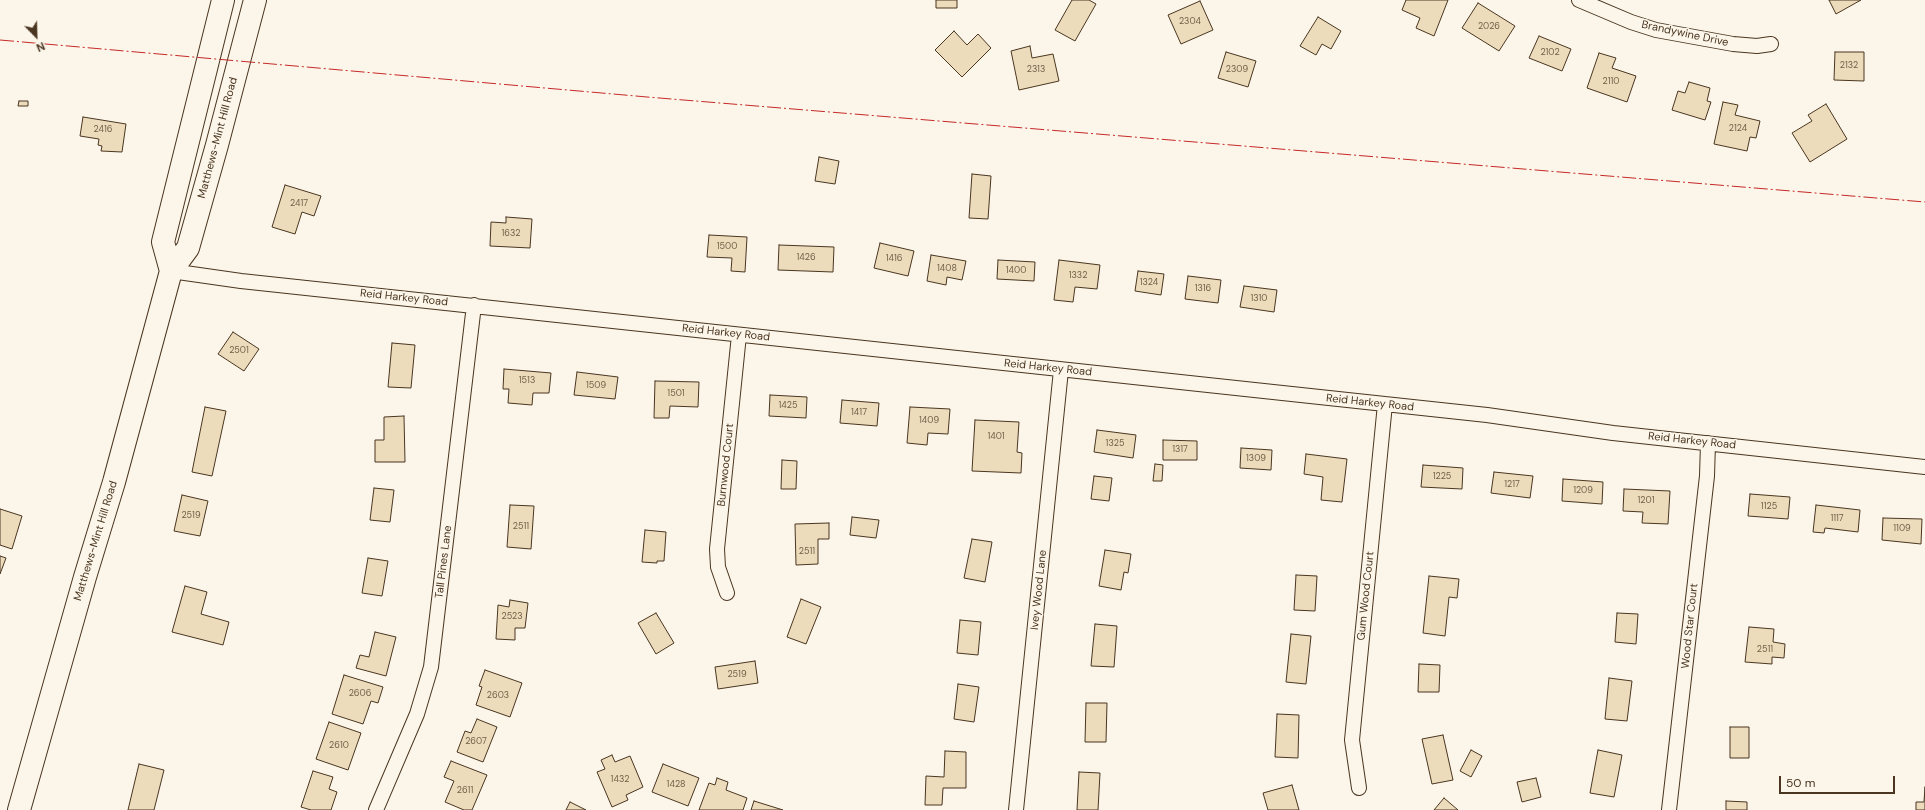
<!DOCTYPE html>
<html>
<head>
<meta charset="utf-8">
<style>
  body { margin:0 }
  #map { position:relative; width:1925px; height:810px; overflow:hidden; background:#fbf6e9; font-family:"DM Sans",sans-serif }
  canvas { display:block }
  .north { position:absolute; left:16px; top:16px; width:40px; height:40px; -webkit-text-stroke:3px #fbf6e9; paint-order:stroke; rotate:157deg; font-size:11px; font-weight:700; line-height:16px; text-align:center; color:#4a3520 }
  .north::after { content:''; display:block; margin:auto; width:14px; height:18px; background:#4a3520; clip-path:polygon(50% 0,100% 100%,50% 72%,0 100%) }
  .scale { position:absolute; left:1779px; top:776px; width:116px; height:18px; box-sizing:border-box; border:2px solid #4a3520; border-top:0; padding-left:5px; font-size:12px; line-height:14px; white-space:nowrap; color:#4a3520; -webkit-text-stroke:3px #fbf6e9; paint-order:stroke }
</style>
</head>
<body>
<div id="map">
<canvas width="1925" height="810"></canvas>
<div class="north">N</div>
<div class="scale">50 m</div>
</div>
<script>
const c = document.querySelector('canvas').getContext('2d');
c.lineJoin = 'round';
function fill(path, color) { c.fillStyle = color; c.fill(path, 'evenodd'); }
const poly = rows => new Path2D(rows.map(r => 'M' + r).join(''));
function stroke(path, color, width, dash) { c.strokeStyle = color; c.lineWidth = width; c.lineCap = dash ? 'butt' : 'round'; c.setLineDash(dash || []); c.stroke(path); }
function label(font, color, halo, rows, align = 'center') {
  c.font = font + ' "DM Sans",sans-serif'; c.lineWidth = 3; c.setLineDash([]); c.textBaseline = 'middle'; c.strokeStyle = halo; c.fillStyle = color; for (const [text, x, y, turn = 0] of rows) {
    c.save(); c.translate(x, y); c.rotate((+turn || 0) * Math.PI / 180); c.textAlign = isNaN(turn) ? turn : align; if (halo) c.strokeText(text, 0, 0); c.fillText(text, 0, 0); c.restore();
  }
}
const building = poly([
  [936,0,957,0,957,8,936,8,936,0],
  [1072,0,1089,0,1096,4,1075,41,1055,30,1072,0],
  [1406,0,1448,0,1434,36,1416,28,1420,18,1402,10,1406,0],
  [1829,0,1861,0,1836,14,1829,0],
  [1200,1,1213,30,1181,44,1168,15,1200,1],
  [1478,3,1515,26,1499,51,1462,28,1478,3],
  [1318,17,1341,31,1331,49,1322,44,1316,55,1300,46,1318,17],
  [954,31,967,45,978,34,991,48,962,77,935,50,954,31],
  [1539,36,1571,49,1562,71,1529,58,1539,36],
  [1030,46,1032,58,1053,54,1059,81,1019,90,1011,51,1030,46],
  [1226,52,1256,61,1248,87,1218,78,1226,52],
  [1835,52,1864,52,1864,81,1834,80,1835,52],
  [1599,53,1616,58,1612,68,1636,76,1627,102,1587,88,1599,53],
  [1689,82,1710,88,1707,101,1711,102,1705,120,1672,110,1678,91,1685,93,1689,82],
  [19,101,28,101,28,106,18,106,19,101],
  [1723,102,1738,105,1735,115,1760,121,1756,138,1750,137,1747,151,1714,144,1723,102],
  [1826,104,1847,139,1810,162,1792,133,1812,121,1808,115,1826,104],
  [83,117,126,124,122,152,101,151,102,146,98,145,99,139,80,136,83,117],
  [819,157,839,161,835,184,815,181,819,157],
  [972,174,991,176,988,219,969,218,972,174],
  [285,185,321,196,314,216,302,212,295,234,272,227,285,185],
  [506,217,532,219,530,248,490,246,491,222,506,223,506,217],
  [709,235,747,237,745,272,731,271,732,258,707,257,709,235],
  [880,243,914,251,908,276,874,268,880,243],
  [779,245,834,247,833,272,778,270,779,245],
  [931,255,966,261,962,280,947,277,946,285,927,281,931,255],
  [998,260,1035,262,1034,281,997,279,998,260],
  [1059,260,1100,265,1097,289,1075,287,1073,302,1054,300,1059,260],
  [1138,271,1164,274,1161,295,1135,291,1138,271],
  [1188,276,1221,280,1218,303,1185,299,1188,276],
  [1244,286,1277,290,1274,312,1240,307,1244,286],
  [233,332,259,349,244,371,218,354,233,332],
  [392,343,415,345,411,388,388,387,392,343],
  [504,369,551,373,549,393,533,393,532,405,508,403,509,389,503,389,504,369],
  [577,372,618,377,615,399,574,395,577,372],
  [655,381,699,382,698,407,670,406,669,418,654,418,655,381],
  [770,395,807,397,806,418,769,416,770,395],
  [842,400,879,403,877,426,840,423,842,400],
  [205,407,226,411,212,476,192,472,205,407],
  [910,407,950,409,948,434,928,433,927,445,907,443,910,407],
  [404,416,405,462,375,462,375,440,384,440,384,417,404,416],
  [975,420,1019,422,1017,452,1022,453,1021,473,972,471,975,420],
  [1097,430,1136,435,1133,458,1094,452,1097,430],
  [1163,440,1197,441,1197,460,1163,460,1163,440],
  [1241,448,1272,450,1271,470,1240,468,1241,448],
  [1306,454,1347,459,1342,502,1321,500,1323,477,1304,474,1306,454],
  [782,460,797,461,796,489,781,489,782,460],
  [1155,464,1163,465,1162,481,1153,481,1155,464],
  [1423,465,1463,468,1462,489,1421,487,1423,465],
  [1494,472,1533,476,1530,498,1491,493,1494,472],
  [1094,476,1112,478,1109,501,1091,499,1094,476],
  [1563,479,1603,482,1602,504,1562,501,1563,479],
  [374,488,394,490,390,522,370,520,374,488],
  [1624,489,1670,491,1668,524,1642,523,1643,512,1623,511,1624,489],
  [1750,494,1790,497,1788,519,1748,516,1750,494],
  [182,495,208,501,200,536,174,531,182,495],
  [510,505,534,506,531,549,507,547,510,505],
  [1816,505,1860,510,1858,532,1825,528,1824,533,1813,532,1816,505],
  [0,509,22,516,12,549,0,545,0,509],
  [852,517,879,520,876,538,850,535,852,517],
  [1883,518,1922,519,1921,544,1882,540,1883,518],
  [829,523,829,539,818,539,818,564,796,565,795,524,829,523],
  [645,530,666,532,664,561,657,561,657,563,642,562,645,530],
  [972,539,992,542,985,582,964,578,972,539],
  [1105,550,1131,554,1128,573,1124,572,1121,590,1099,586,1105,550],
  [0,556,6,558,0,574,0,556],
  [368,558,388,561,382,596,362,593,368,558],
  [1296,575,1317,576,1315,611,1294,610,1296,575],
  [1429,576,1459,579,1457,598,1449,597,1445,636,1423,633,1429,576],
  [185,586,207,592,201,614,229,622,223,645,172,632,185,586],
  [801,599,821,607,806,644,787,637,801,599],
  [510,600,528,603,525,628,515,628,515,640,496,639,498,605,509,607,510,600],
  [656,613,674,643,656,654,638,623,656,613],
  [1617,613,1638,614,1636,644,1615,642,1617,613],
  [960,620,981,622,978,655,957,653,960,620],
  [1095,624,1117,626,1114,667,1091,666,1095,624],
  [1749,627,1774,629,1773,642,1785,644,1784,658,1772,657,1772,664,1745,662,1749,627],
  [375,632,396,637,386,676,356,668,360,655,369,657,375,632],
  [1291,634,1311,636,1306,684,1286,682,1291,634],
  [755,661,758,683,718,689,715,667,755,661],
  [1419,664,1440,665,1439,692,1418,692,1419,664],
  [485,670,522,683,510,717,476,705,482,687,479,686,485,670],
  [344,675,383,687,378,703,371,701,363,724,332,714,344,675],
  [1609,678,1632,681,1627,721,1605,719,1609,678],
  [958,684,979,687,974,722,954,719,958,684],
  [1086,703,1107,703,1106,742,1085,742,1086,703],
  [1277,714,1299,715,1298,758,1275,757,1277,714],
  [477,719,497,727,483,762,457,752,465,731,471,733,477,719],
  [329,722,361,733,348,770,316,759,329,722],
  [1730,727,1749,727,1749,758,1730,758,1730,727],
  [1443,735,1453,780,1432,784,1422,739,1443,735],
  [1471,750,1482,756,1471,777,1460,771,1471,750],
  [1598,750,1622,755,1614,797,1590,793,1598,750],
  [945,751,966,752,966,788,943,788,942,805,925,805,926,776,944,777,945,751],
  [612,755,615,762,630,756,643,787,626,795,628,800,612,807,597,772,605,769,601,760,612,755],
  [451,761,487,775,472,810,464,810,445,802,454,781,444,777,451,761],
  [139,764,164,770,154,810,128,810,139,764],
  [663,764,699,778,688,806,652,792,663,764],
  [313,771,333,777,329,789,337,792,331,810,311,810,301,807,313,771],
  [1079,772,1100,773,1098,810,1077,810,1079,772],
  [717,778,728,782,726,790,747,798,743,810,699,810,709,783,715,785,717,778],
  [1536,778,1541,797,1522,802,1517,782,1536,778],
  [1292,785,1299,810,1268,810,1263,793,1292,785],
  [1925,787,1925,810,1916,810,1916,802,1924,802,1925,787],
  [1444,798,1458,810,1434,810,1444,798],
  [754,801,783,810,751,810,754,801],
  [1726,801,1747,802,1747,810,1726,810,1726,801],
  [570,802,586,810,566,810,570,802]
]);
const street = poly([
  [1579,0,1631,22,1656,30,1733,44,1757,46,1771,44],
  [171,271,241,281,1487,415,1613,433,1925,467],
  [727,593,718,567,717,549,739,335],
  [1359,788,1352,740,1385,404],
  [376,810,417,714,431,667,474,305],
  [1016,810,1061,370],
  [1669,810,1707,476,1708,443]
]);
const primary = poly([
  [171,271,163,242,223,0],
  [19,810,85,577,114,482,171,271,188,248,217,145,255,0]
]);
const power = poly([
  [0,40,647,97,1925,202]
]);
const numberNames = [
  ["2304",1190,22],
  ["2026",1489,27],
  ["2102",1550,53],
  ["2132",1849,66],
  ["2313",1036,70],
  ["2309",1237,70],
  ["2110",1611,82],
  ["2124",1738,129],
  ["2416",103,130],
  ["2417",299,204],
  ["1632",511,234],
  ["1500",727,247],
  ["1426",806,258],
  ["1416",894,259],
  ["1408",947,269],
  ["1400",1016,271],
  ["1332",1078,276],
  ["1324",1149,283],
  ["1316",1203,289],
  ["1310",1259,299],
  ["2501",239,351],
  ["1513",527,381],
  ["1509",596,386],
  ["1501",676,394],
  ["1425",788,406],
  ["1417",859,413],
  ["1409",929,421],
  ["1401",996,437],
  ["1325",1115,444],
  ["1317",1180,450],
  ["1309",1256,459],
  ["1225",1442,477],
  ["1217",1512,485],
  ["1209",1583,491],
  ["1201",1646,501],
  ["1125",1769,507],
  ["2519",191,516],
  ["1117",1837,519],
  ["2511",521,527],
  ["1109",1902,529],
  ["2511",807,552],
  ["2523",512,617],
  ["2511",1765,650],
  ["2519",737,675],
  ["2606",360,694],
  ["2603",498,696],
  ["2607",476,742],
  ["2610",339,746],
  ["1432",620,780],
  ["1428",676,785],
  ["2611",465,791]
];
const streetNames = [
  ["Brandywine Drive",1685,34,12],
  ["Matthews-Mint Hill Road",218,138,-75],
  ["Reid Harkey Road",404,298,6],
  ["Reid Harkey Road",726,333,6],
  ["Reid Harkey Road",1048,368,6],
  ["Reid Harkey Road",1370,403,6],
  ["Reid Harkey Road",1692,441,6],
  ["Burnwood Court",726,465,-84],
  ["Matthews-Mint Hill Road",96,541,-73],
  ["Tall Pines Lane",444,562,-83],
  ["Ivey Wood Lane",1039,590,-84],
  ["Gum Wood Court",1366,596,-84],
  ["Wood Star Court",1690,626,-84]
];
fill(building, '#ecdcbc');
stroke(building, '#4a3520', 1);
stroke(street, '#4a3520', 16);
stroke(primary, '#4a3520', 24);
stroke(street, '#fbf6e9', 14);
stroke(primary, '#fbf6e9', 22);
stroke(power, '#c62828', 1, [14, 3, 2, 3]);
label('9px', '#725f47', null, numberNames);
label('11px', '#4a3520', '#fbf6e9', streetNames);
</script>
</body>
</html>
